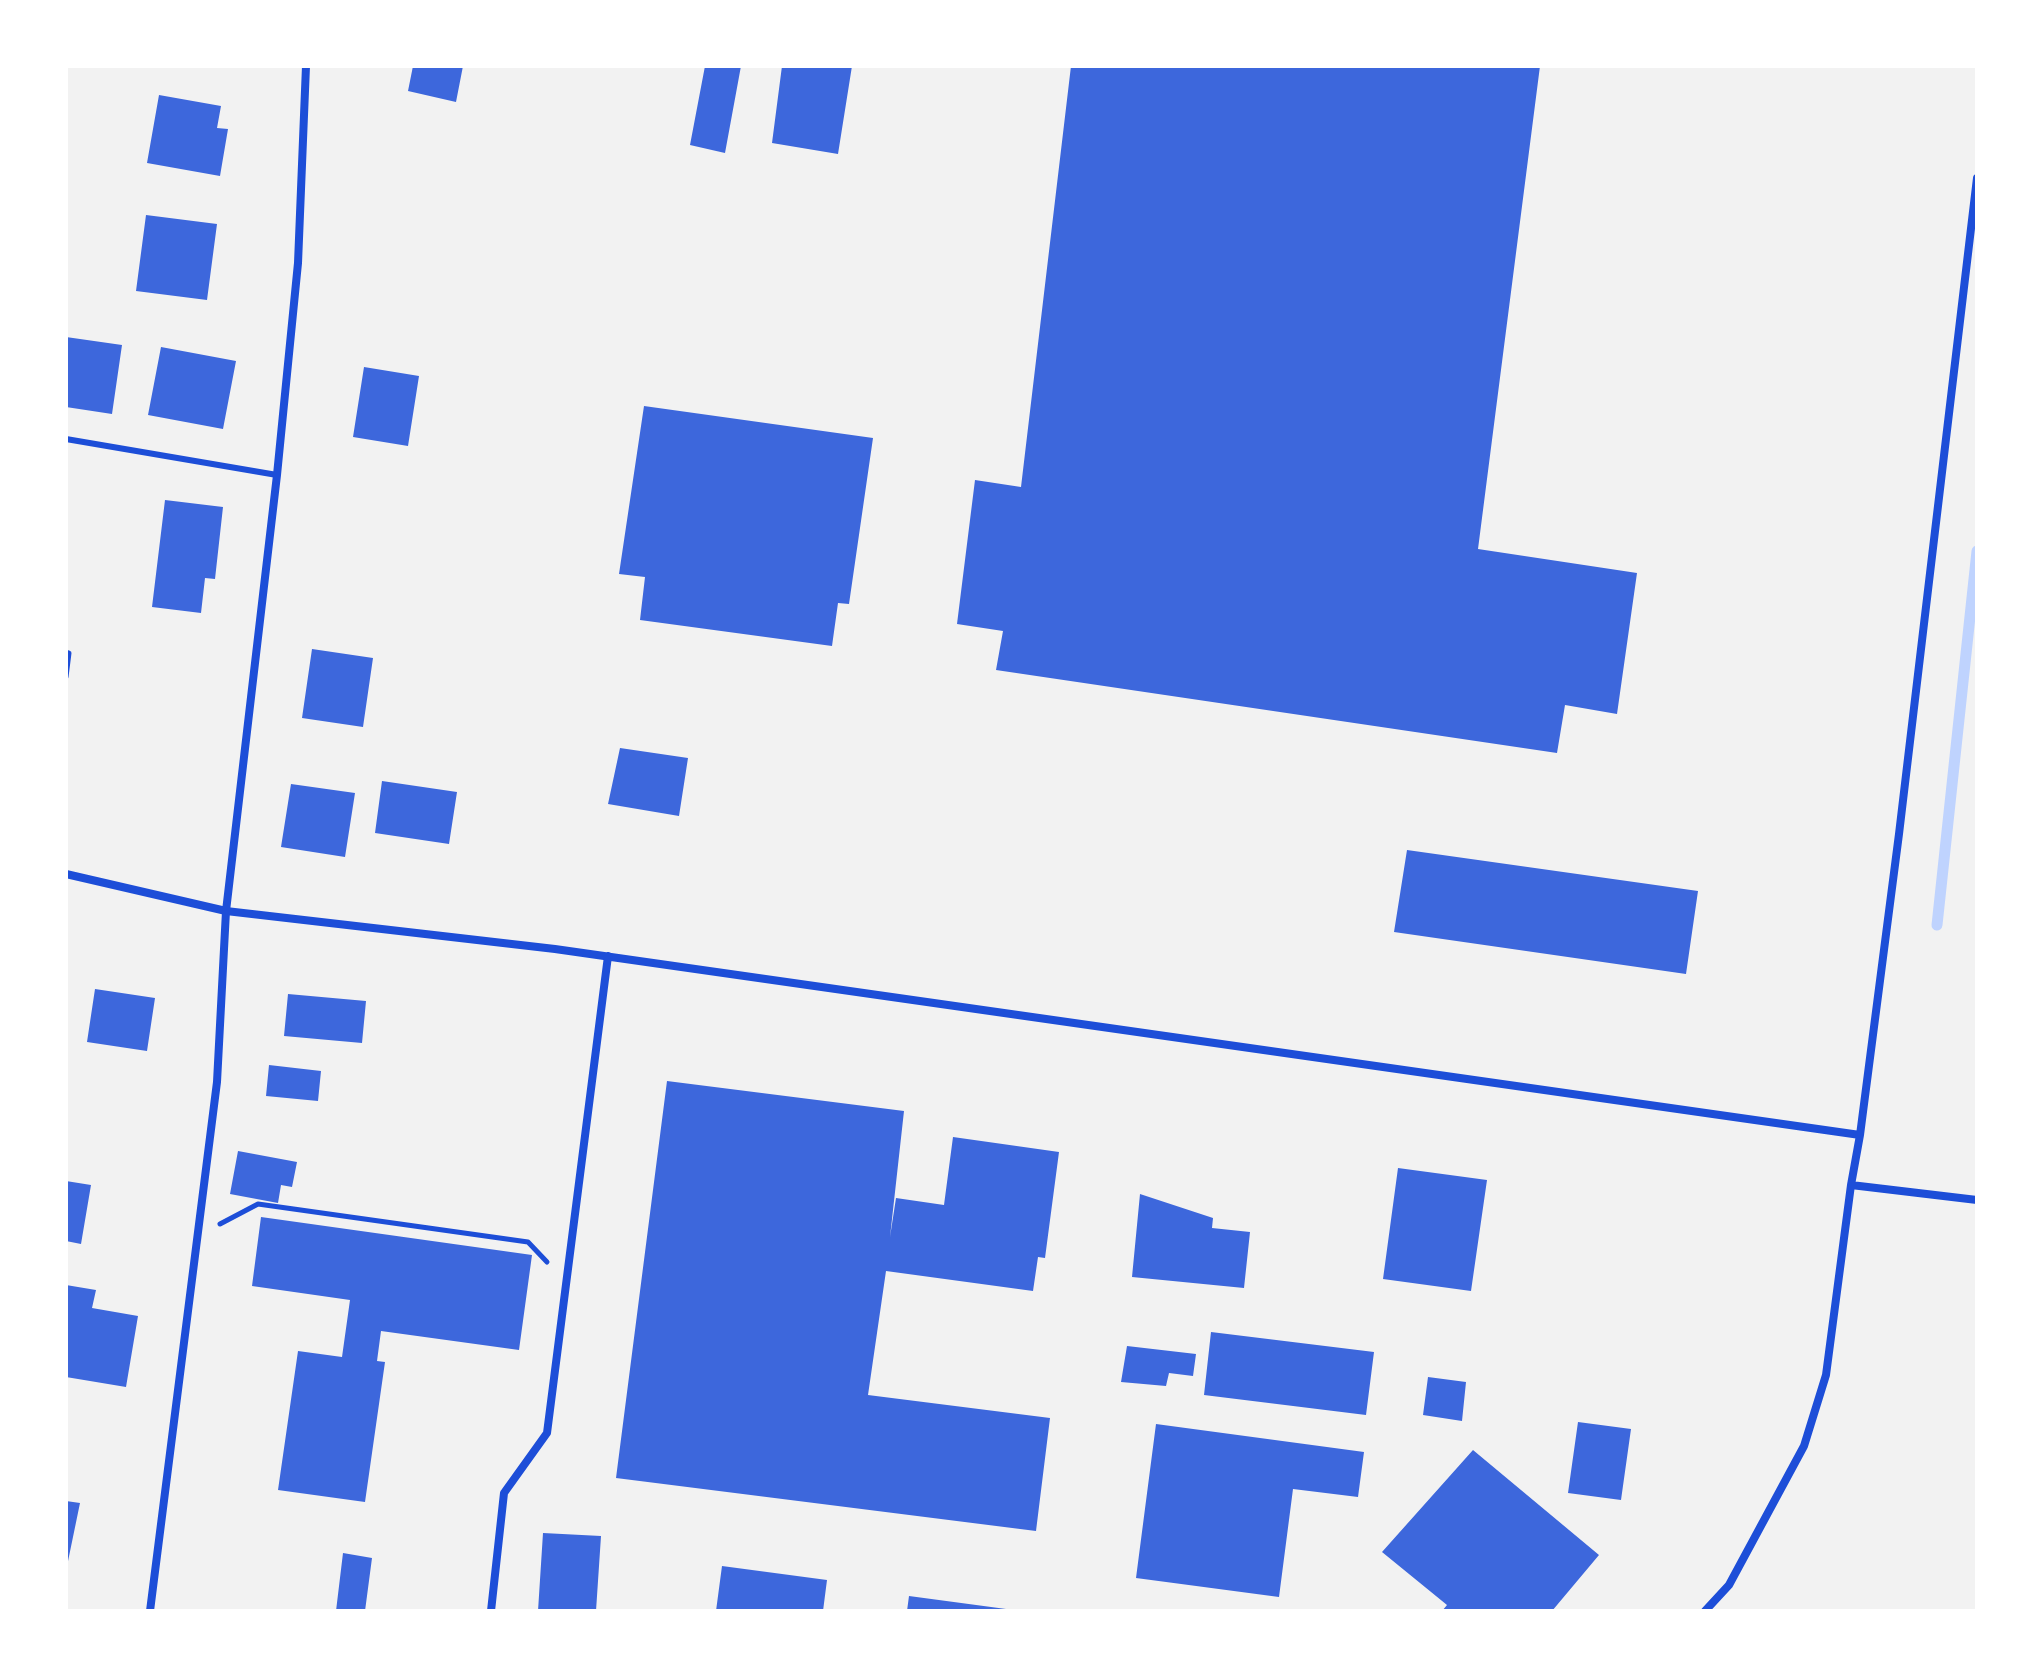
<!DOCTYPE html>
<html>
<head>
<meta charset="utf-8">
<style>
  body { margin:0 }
  #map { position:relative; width:2043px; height:1677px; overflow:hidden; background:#f2f2f2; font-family:Inter,sans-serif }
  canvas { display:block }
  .frame { position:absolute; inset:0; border:68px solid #fff; pointer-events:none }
</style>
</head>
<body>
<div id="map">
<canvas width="2043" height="1677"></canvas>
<div class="frame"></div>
</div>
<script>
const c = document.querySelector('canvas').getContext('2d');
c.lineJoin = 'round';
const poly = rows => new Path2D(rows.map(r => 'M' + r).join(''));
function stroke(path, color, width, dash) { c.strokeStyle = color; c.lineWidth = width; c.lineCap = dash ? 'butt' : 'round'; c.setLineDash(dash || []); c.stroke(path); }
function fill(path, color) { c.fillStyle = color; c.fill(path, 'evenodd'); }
const stream = poly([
  [1937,925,1977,551]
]);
const building = poly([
  [413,66,463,66,456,102,408,91],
  [705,66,741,66,725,153,690,145],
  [782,66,852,66,838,154,772,143],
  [1071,66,1540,66,1478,549,1637,573,1617,714,1565,705,1557,753,996,670,1003,631,957,624,975,480,1021,487],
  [159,95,221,106,217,128,228,129,220,176,147,163],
  [146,215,217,224,207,300,136,291],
  [66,337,122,345,112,414,66,407],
  [161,347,236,361,223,429,148,415],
  [364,367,419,376,408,446,353,437],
  [644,406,873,438,849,604,838,603,832,646,640,620,645,577,619,574],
  [165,500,223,507,215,579,205,578,201,613,152,607],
  [312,649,373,658,363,727,302,718],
  [620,748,688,758,679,816,608,804],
  [382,781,457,792,449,844,375,833],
  [291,784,355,793,345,857,281,847],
  [1407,850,1698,891,1686,974,1394,932],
  [95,989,155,998,147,1051,87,1042],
  [288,994,366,1001,362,1043,284,1036],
  [269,1065,321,1071,318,1101,266,1096],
  [667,1081,904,1111,890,1237,896,1198,944,1205,953,1137,1059,1152,1045,1258,1038,1257,1033,1291,886,1271,868,1395,1050,1418,1036,1531,616,1478],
  [238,1151,297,1162,292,1187,281,1185,278,1203,230,1194],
  [1398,1168,1487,1180,1471,1291,1383,1279],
  [66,1181,91,1185,81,1244,66,1241],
  [1140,1194,1213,1218,1212,1228,1250,1232,1244,1288,1132,1277],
  [261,1217,532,1255,519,1350,381,1331,377,1361,385,1362,365,1502,278,1490,298,1351,342,1357,350,1300,252,1286],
  [66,1285,96,1290,92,1308,138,1316,126,1387,66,1377],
  [1211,1332,1374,1352,1366,1415,1204,1395],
  [1127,1346,1196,1354,1193,1376,1169,1373,1166,1386,1121,1382],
  [1428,1377,1466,1382,1462,1421,1423,1415],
  [1578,1422,1631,1429,1621,1500,1568,1493],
  [1156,1424,1364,1452,1358,1497,1293,1489,1279,1597,1136,1578],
  [1473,1450,1599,1555,1552,1611,1442,1611,1447,1605,1382,1552],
  [66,1501,80,1503,67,1566,66,1566],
  [543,1533,601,1536,596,1611,538,1611],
  [343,1553,372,1558,365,1611,336,1611],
  [722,1566,827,1580,823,1611,716,1611],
  [909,1596,1006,1609,1006,1611,907,1611]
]);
const path = poly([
  [66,652,69,653,66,677],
  [220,1224,258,1204,528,1242,547,1262]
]);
const service = poly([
  [66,439,277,475]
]);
const minor = poly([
  [66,874,226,911,555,949,1860,1135],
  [1851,1185,1977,1200],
  [150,1611,217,1082,226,911,277,475,298,263,306,66],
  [491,1611,504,1493,547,1433,608,956],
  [1705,1611,1729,1585,1804,1446,1826,1375,1851,1185,1860,1135,1899,834,1977,178]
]);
stroke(stream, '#bfd3fe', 11);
fill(building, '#3d67dc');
stroke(path, '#1d4ed8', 5);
stroke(service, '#1d4ed8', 6);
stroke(minor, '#1d4ed8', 8);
</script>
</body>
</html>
